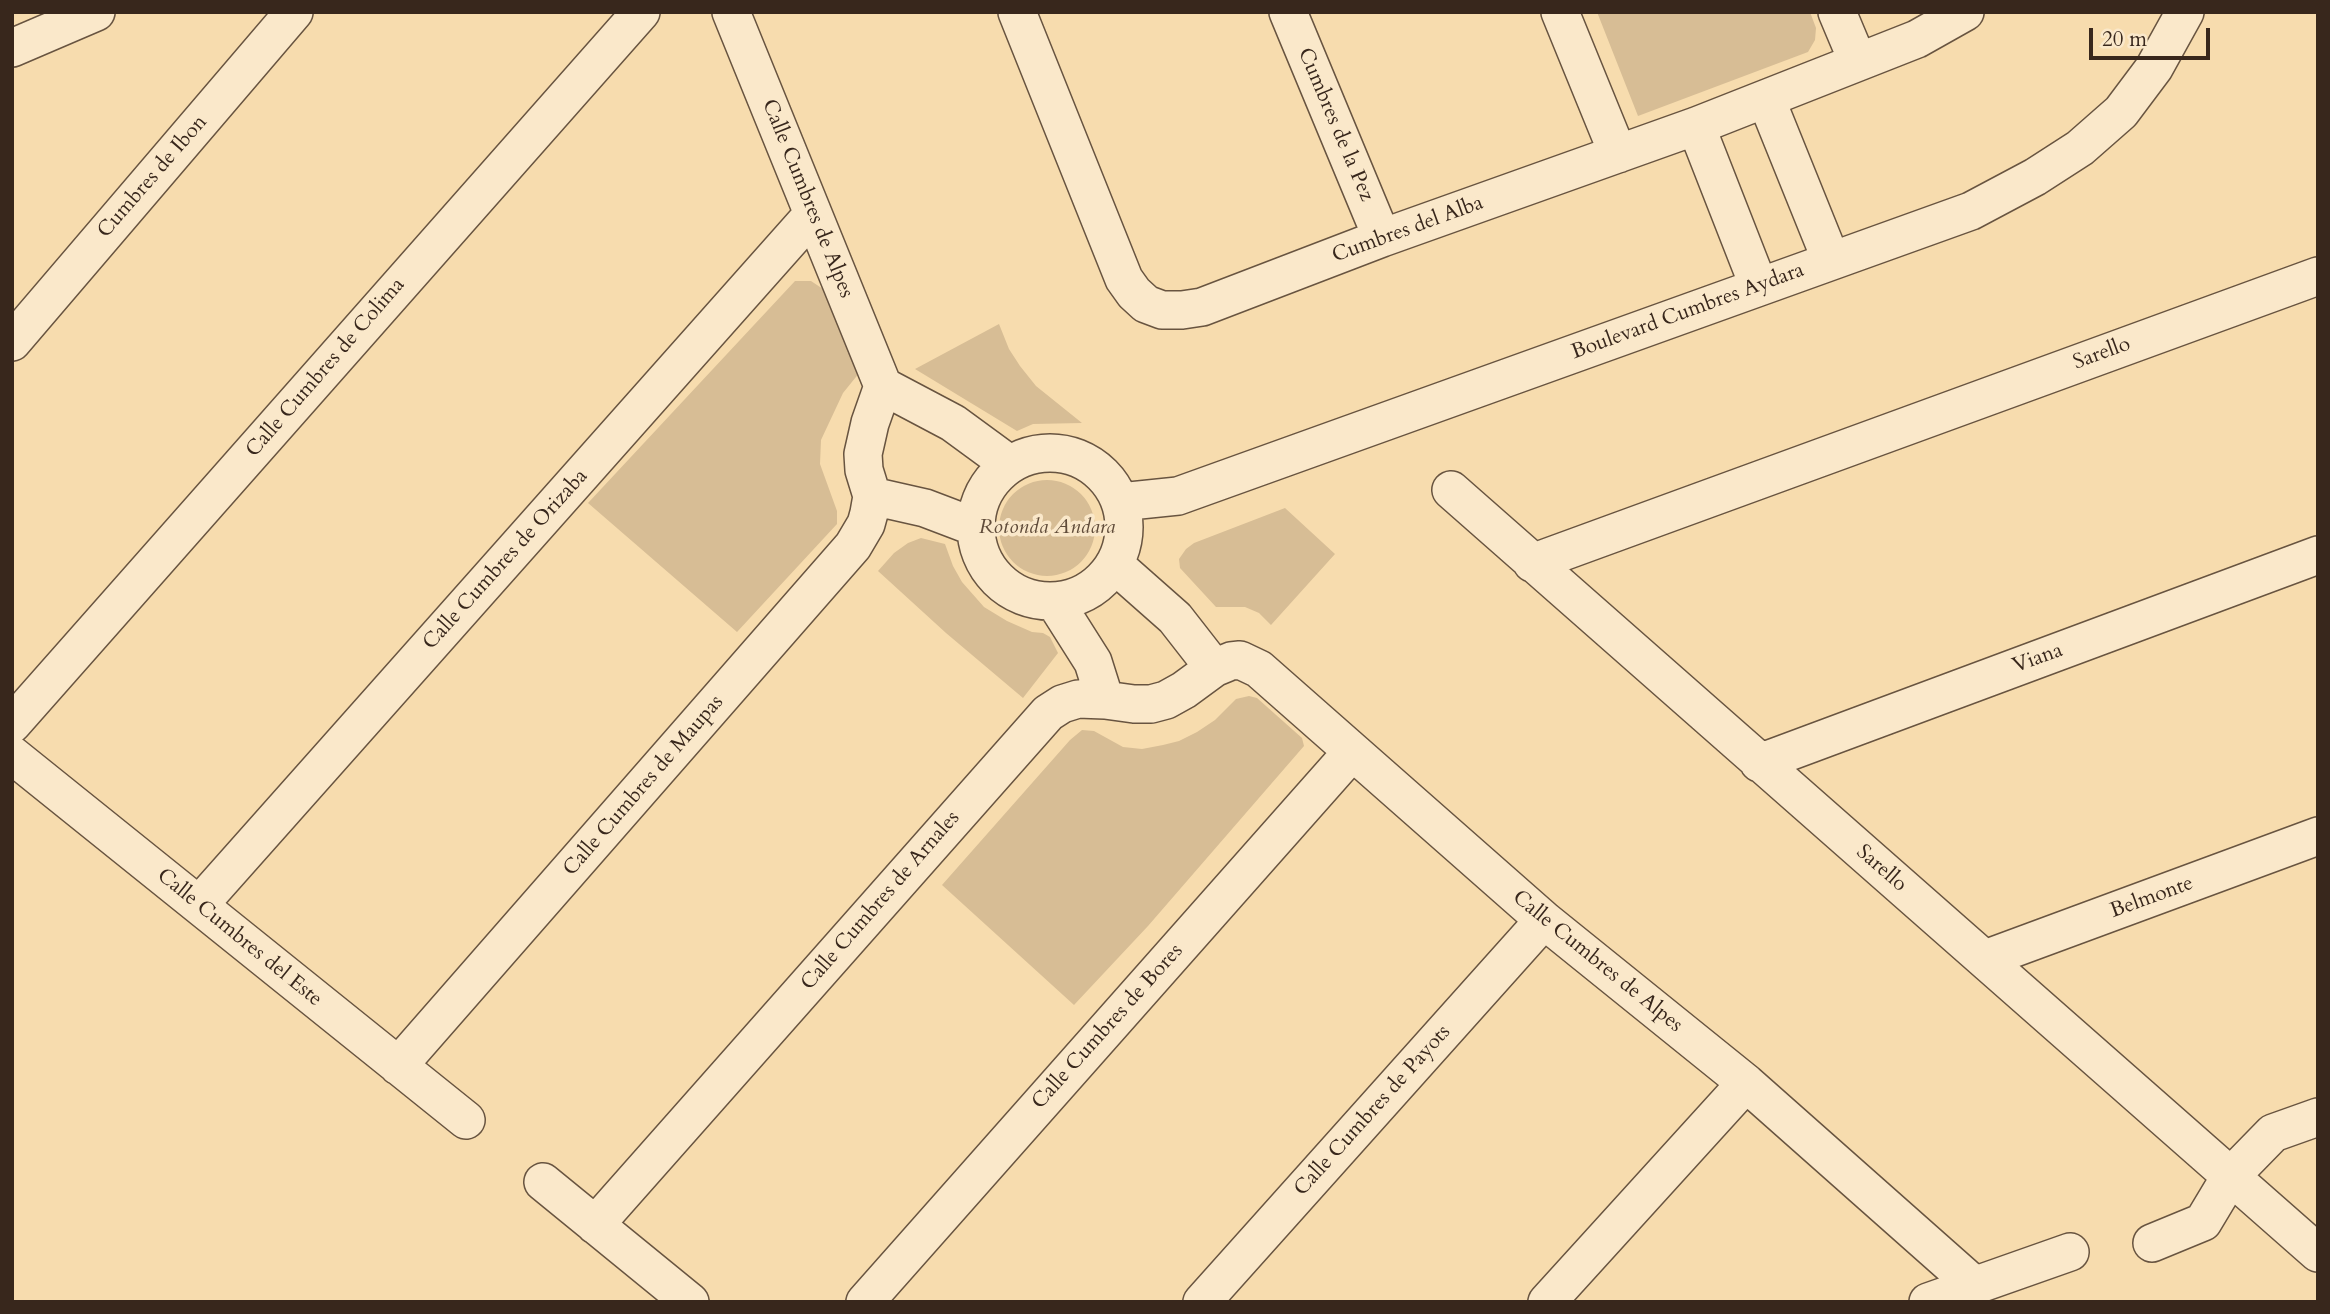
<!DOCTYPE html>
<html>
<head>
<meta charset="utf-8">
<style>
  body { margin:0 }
  #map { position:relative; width:2330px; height:1314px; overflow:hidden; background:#f7dcae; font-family:Cardo,serif }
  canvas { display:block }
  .frame { position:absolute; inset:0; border:14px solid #38271c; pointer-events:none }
  .scale { position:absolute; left:2089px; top:28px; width:121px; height:32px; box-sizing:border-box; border:4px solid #38271c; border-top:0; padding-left:9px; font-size:21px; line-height:24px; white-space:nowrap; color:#38271c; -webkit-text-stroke:5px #fae8ca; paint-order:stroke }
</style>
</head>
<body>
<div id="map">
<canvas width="2330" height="1314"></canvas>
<div class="frame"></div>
<div class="scale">20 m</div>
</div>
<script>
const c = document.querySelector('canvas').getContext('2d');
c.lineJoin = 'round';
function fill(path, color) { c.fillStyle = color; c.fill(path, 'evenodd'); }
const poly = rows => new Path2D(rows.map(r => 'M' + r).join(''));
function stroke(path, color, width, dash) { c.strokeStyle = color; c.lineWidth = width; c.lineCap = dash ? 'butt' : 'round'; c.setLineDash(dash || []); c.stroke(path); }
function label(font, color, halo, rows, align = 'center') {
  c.font = font + ' Cardo,serif'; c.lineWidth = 7; c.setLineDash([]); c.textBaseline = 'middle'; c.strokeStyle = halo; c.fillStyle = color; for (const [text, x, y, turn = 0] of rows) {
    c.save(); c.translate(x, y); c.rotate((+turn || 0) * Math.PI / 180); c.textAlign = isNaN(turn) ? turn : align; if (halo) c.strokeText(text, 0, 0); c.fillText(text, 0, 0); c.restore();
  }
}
const green = poly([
  [1597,12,1810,12,1816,28,1815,40,1808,52,1638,116],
  [795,281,811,281,826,291,860,372,843,393,821,440,820,464,837,511,837,524,737,632,588,503],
  [999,324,1009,349,1020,366,1036,386,1082,423,1033,424,1017,431,915,369],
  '999 528a48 48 0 1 1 96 0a48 48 0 1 1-96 0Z',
  [1285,508,1335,554,1271,625,1259,613,1245,607,1216,607,1180,568,1179,559,1186,549,1194,543],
  [921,538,945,544,953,566,962,582,984,607,1007,621,1032,632,1043,633,1050,637,1058,653,1023,698,946,633,878,571,894,553,908,543],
  [1249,696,1257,698,1302,738,1304,746,1148,926,1074,1005,942,885,1070,740,1082,730,1094,731,1123,747,1142,749,1163,745,1179,741,1197,732,1215,720,1236,699]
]);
const minor = poly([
  [731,12,883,386],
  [1017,12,1124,279,1134,293,1146,304,1162,310,1182,310,1202,307,1382,238,1696,126,1917,39,1965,12],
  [1288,12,1382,238],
  [1560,12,1618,154],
  [1837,12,1858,62],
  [12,48,96,12],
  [1766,99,1831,260],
  [1696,126,1759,287],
  [12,342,294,12],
  [883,386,953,423,1009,464],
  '976 527a74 74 0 1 1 148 0a74 74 0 1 1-148 0Z',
  [1451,490,2318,1253],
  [872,496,925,508,975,527],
  [1120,502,1178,496,1971,211,2035,177,2080,148,2121,112,2154,68,2185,12],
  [1532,563,2318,276],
  [1115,565,1175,618,1214,668],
  [1055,602,1093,662,1105,700],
  [12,724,641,12],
  [12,755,466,1120],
  [1759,763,2318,555],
  [199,905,813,214],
  [1985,959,2318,836],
  [398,1066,853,546,866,524,869,513,872,496,864,470,863,454,870,423,883,386],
  [543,1182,690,1302],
  [595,1225,1048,713,1062,704,1078,699,1105,700,1134,704,1151,704,1166,700,1184,690,1214,668,1231,661,1240,660,1259,669,1544,920,1746,1083,1974,1285],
  [2152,1243,2203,1222,2230,1177,2273,1133,2318,1117],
  [865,1302,1352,752],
  [1202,1302,1544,920],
  [1547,1302,1746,1083],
  [1928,1302,2070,1252]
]);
const streetNames = [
  ["Cumbres de la Pez",1335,125,67],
  ["Cumbres de Ibon",153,177,-49],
  ["Calle Cumbres de Alpes",807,199,68],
  ["Cumbres del Alba",1408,230,-20],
  ["Boulevard Cumbres Aydara",1688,312,-20],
  ["Sarello",2102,354,-20],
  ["Calle Cumbres de Colima",326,368,-49],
  ["Calle Cumbres de Orizaba",506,560,-48],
  ["Viana",2038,659,-20],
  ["Calle Cumbres de Maupas",644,786,-49],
  ["Sarello",1881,869,41],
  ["Belmonte",2152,898,-20],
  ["Calle Cumbres de Arnales",881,901,-49],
  ["Calle Cumbres del Este",239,938,39],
  ["Calle Cumbres de Alpes",1597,962,39],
  ["Calle Cumbres de Bores",1108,1027,-48],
  ["Calle Cumbres de Payots",1373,1111,-48]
];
const parkNames = [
  ["Rotonda Andara",1047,528]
];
fill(green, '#d7bd95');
stroke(minor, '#685440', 40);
stroke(minor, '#fae8ca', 37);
label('21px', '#38271c', '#fae8ca', streetNames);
label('italic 21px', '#604c3a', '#fae8ca', parkNames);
</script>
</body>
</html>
